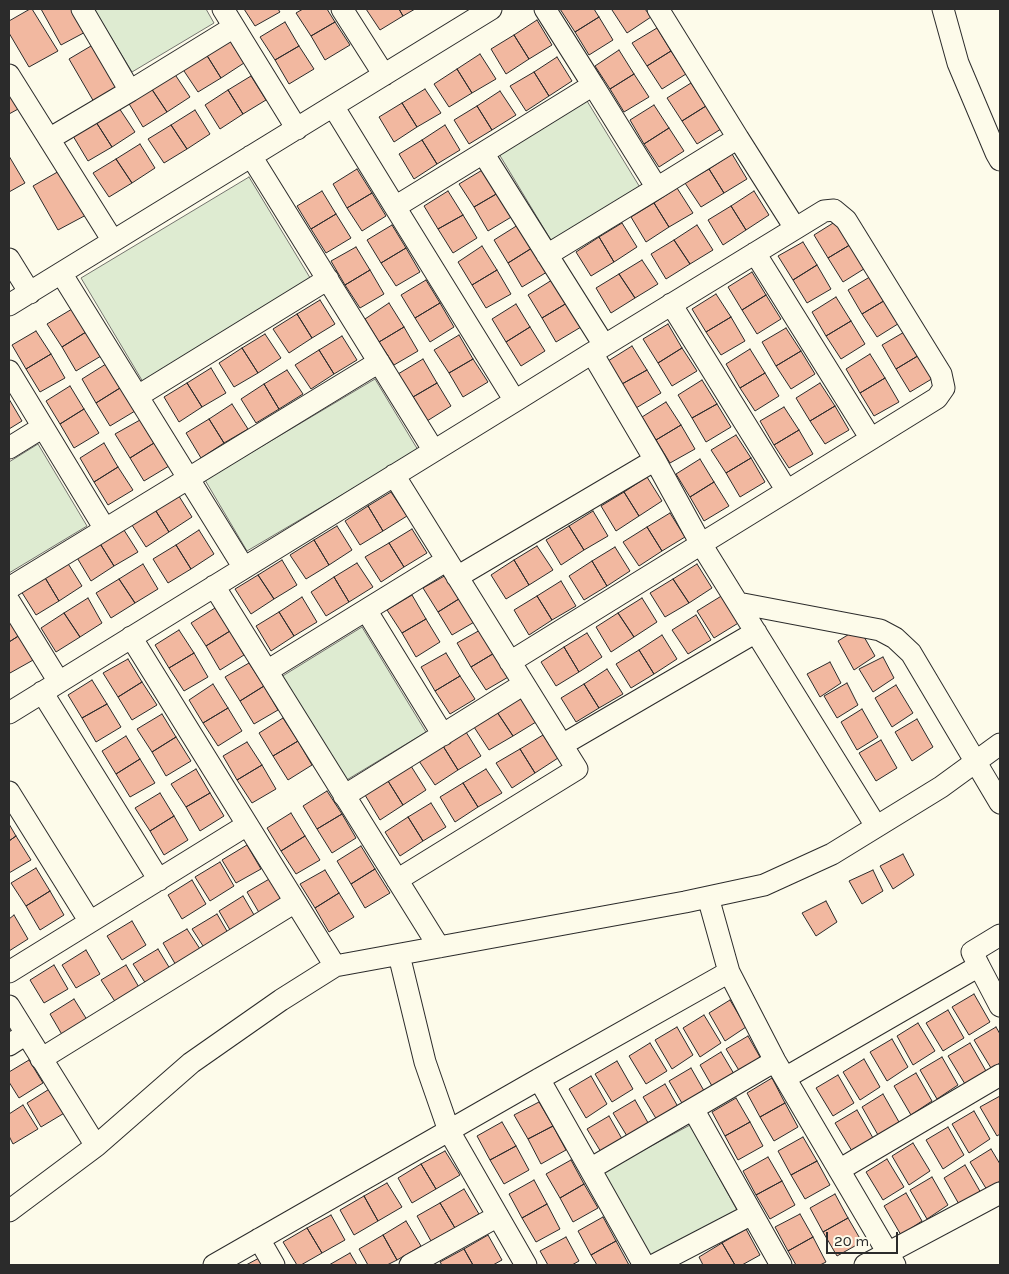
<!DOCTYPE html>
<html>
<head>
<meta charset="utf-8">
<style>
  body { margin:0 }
  #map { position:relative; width:1009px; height:1274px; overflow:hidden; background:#fdfbea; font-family:Karla,sans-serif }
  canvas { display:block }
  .frame { position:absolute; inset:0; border:10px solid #2b2b2b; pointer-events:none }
  .scale { position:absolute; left:826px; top:1232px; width:72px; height:22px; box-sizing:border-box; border:2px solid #2b2b2b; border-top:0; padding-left:6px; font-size:15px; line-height:18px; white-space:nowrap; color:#2b2b2b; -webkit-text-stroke:4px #fdfbea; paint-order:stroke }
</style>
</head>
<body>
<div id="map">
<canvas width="1009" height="1274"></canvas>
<div class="frame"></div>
<div class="scale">20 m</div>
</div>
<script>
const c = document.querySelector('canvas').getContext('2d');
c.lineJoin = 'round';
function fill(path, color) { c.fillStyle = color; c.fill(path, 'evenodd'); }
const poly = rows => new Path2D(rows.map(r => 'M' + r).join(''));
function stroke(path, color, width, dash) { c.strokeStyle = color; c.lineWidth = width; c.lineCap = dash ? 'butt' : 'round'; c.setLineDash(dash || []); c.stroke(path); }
const green = poly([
  [94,9,206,9,214,23,132,72,94,9],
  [587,101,641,189,552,242,499,154,587,101],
  [249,177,312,281,143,382,81,278,249,177],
  [375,379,418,450,247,551,205,480,375,379],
  [38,444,87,526,9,573,9,462,38,444],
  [362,627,426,732,345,781,281,677,362,627],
  [690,1125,738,1212,650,1259,603,1172,690,1125]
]);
const building = poly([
  [30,9,32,9,58,51,29,67,9,33,9,21,30,9],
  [41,9,79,9,91,29,61,45,41,9],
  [244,9,278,9,280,12,255,26,244,9],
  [303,9,327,9,335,22,311,36,296,13,303,9],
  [366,9,399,9,403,16,380,30,366,9],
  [399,9,415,9,403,16,399,9],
  [560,9,594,9,599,17,575,32,560,9],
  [613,9,645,9,651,17,627,33,612,10,613,9],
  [599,17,613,40,589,55,575,32,599,17],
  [537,20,552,45,529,59,514,35,537,20],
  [285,22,299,46,275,60,260,37,285,22],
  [335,22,350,45,325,60,311,36,335,22],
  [657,28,671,51,647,66,632,43,657,28],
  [514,35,529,59,506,74,491,49,514,35],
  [229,39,244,63,221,78,206,54,229,39],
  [96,43,123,86,94,102,69,59,96,43],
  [299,46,314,69,289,84,275,60,299,46],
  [619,50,634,74,610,89,595,66,619,50],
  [671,51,686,74,662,89,647,66,671,51],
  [206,54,221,78,198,92,182,68,206,54],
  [480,54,496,79,472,93,457,69,480,54],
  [557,57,572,81,549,96,534,72,557,57],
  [457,69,472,93,449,107,434,84,457,69],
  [534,72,549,96,526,111,510,86,534,72],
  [174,73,190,97,167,112,151,88,174,73],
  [634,74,649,97,624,112,610,89,634,74],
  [251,76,266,100,243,114,228,90,251,76],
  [691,83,706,106,682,121,667,98,691,83],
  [151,88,167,112,143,127,128,102,151,88],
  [9,89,20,108,9,114,9,89],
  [425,89,441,113,417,127,402,103,425,89],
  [228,90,243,114,220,129,205,105,228,90],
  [500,91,516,115,492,130,477,106,500,91],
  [402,103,417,127,394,142,379,117,402,103],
  [654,105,669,128,644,144,630,120,654,105],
  [477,106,492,130,469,144,454,120,477,106],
  [706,106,721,129,697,144,682,121,706,106],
  [119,108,135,132,112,147,96,122,119,108],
  [195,110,210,134,187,149,171,125,195,110],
  [96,122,112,147,88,161,73,136,96,122],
  [171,125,187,149,164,163,148,139,171,125],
  [445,125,460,150,437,164,422,140,445,125],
  [669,128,684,151,659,167,644,144,669,128],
  [422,140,437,164,414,179,399,154,422,140],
  [140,144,155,168,132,183,116,159,140,144],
  [732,154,747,179,724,193,709,169,732,154],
  [9,156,25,183,9,192,9,156],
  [116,159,132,183,109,197,93,173,116,159],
  [357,169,372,193,347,208,333,184,357,169],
  [484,169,498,193,474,207,459,184,484,169],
  [709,169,724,193,701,207,685,183,709,169],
  [61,170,88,214,58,230,33,186,61,170],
  [677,188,693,213,669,227,654,203,677,188],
  [322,191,336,214,311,229,297,206,322,191],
  [448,191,463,215,438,229,424,206,448,191],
  [754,191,769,215,746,230,731,206,754,191],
  [372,193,386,216,362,231,347,208,372,193],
  [498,193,513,216,488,231,474,207,498,193],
  [654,203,669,227,646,242,631,217,654,203],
  [731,206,746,230,723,245,708,220,731,206],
  [336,214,351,238,326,253,311,229,336,214],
  [463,215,477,238,453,253,438,229,463,215],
  [838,220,853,243,828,258,814,235,838,220],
  [622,223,637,247,614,262,599,237,622,223],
  [392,225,406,248,381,263,367,240,392,225],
  [518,225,532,248,508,263,494,240,518,225],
  [697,225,713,250,690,264,674,240,697,225],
  [599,237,614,262,591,276,576,252,599,237],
  [674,240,690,264,666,279,651,254,674,240],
  [803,242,817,265,793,280,778,256,803,242],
  [853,243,867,267,843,282,828,258,853,243],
  [482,246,497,270,472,285,458,262,482,246],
  [356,247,370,270,345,285,331,261,356,247],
  [406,248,420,272,396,286,381,263,406,248],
  [532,248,547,272,522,287,508,263,532,248],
  [642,260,658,284,635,298,619,274,642,260],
  [817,265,831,289,807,303,793,280,817,265],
  [370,270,384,294,360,308,345,285,370,270],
  [497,270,511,294,486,308,472,285,497,270],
  [752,272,766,295,742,310,728,287,752,272],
  [619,274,635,298,611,313,596,288,619,274],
  [873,275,887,299,862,314,848,290,873,275],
  [426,280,440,303,415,318,401,295,426,280],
  [552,280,567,303,542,318,528,295,552,280],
  [716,294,731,317,706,332,692,309,716,294],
  [766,295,781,319,757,334,742,310,766,295],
  [836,297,851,321,826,336,812,312,836,297],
  [887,299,901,322,877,337,862,314,887,299],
  [320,300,335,324,312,338,297,314,320,300],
  [389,303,404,327,379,342,365,319,389,303],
  [440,303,454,327,430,342,415,318,440,303],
  [567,303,581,327,556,342,542,318,567,303],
  [516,304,530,327,506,342,492,319,516,304],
  [72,309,86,332,62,347,47,324,72,309],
  [297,314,312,338,289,353,273,329,297,314],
  [731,317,745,341,721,355,706,332,731,317],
  [851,321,865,344,841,359,826,336,851,321],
  [668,324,682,348,658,363,643,339,668,324],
  [404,327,418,351,394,365,379,342,404,327],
  [530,327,545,351,521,366,506,342,530,327],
  [786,328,801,351,776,366,762,342,786,328],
  [36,331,51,354,26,369,12,345,36,331],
  [906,331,921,354,896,369,882,345,906,331],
  [86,332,101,356,76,371,62,347,86,332],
  [265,334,281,358,258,373,242,348,265,334],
  [459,335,473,359,449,373,434,350,459,335],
  [342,336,357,360,334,374,319,350,342,336],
  [632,346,647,370,622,384,608,361,632,346],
  [242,348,258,373,234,387,219,363,242,348],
  [682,348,697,371,672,386,658,363,682,348],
  [750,349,765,373,740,388,726,364,750,349],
  [319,350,334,374,311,389,295,365,319,350],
  [801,351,815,374,791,389,776,366,801,351],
  [51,354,65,378,40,392,26,369,51,354],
  [870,354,885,378,860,393,846,369,870,354],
  [921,354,935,377,910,392,896,369,921,354],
  [423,359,437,383,413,397,398,374,423,359],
  [473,359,488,382,463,397,449,373,473,359],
  [106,364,120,388,96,403,82,379,106,364],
  [211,368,226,393,202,407,187,383,211,368],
  [287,370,303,394,279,409,264,384,287,370],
  [647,370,661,393,636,408,622,384,647,370],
  [765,373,779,396,755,411,740,388,765,373],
  [885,378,899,402,874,416,860,393,885,378],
  [702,380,717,404,692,418,678,395,702,380],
  [187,383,202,407,179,422,164,397,187,383],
  [437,383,451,406,427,421,413,397,437,383],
  [820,383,835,406,810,421,796,398,820,383],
  [264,384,279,409,256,423,241,399,264,384],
  [70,386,84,409,60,424,46,401,70,386],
  [120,388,135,411,110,426,96,403,120,388],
  [9,399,22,421,9,429,9,399],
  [666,402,681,425,656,440,642,417,666,402],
  [232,404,248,429,224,443,209,419,232,404],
  [717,404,731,427,706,442,692,418,717,404],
  [835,406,849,430,825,444,810,421,835,406],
  [784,407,799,430,774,445,760,421,784,407],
  [84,409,99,433,74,448,60,424,84,409],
  [209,419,224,443,201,458,186,433,209,419],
  [140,420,154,443,130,458,115,434,140,420],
  [681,425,695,449,670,463,656,440,681,425],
  [799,430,813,454,789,468,774,445,799,430],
  [736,435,751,458,726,473,711,450,736,435],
  [104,443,118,467,94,482,80,458,104,443],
  [154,443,169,466,144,481,130,458,154,443],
  [751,458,765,482,740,497,726,473,751,458],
  [700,459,714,482,690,497,676,474,700,459],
  [118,467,133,490,108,505,94,482,118,467],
  [647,477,662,501,639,516,624,492,647,477],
  [714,482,729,506,704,521,690,497,714,482],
  [391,492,407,516,383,531,368,506,391,492],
  [624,492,639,516,616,531,601,506,624,492],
  [177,493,192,517,169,532,154,508,177,493],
  [368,506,383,531,360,545,345,521,368,506],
  [154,508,169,532,146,547,130,522,154,508],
  [593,511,608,536,584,550,569,526,593,511],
  [670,513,685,537,662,551,647,527,670,513],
  [337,526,352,550,329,565,314,540,337,526],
  [569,526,584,550,561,565,546,540,569,526],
  [122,527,138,552,114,566,99,542,122,527],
  [647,527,662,551,639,566,623,542,647,527],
  [412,529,427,553,404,567,389,543,412,529],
  [199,530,214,554,191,569,176,545,199,530],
  [314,540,329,565,306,579,290,555,314,540],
  [99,542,114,566,91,581,76,556,99,542],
  [389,543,404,567,381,582,365,557,389,543],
  [176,545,191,569,168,583,153,559,176,545],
  [537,546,553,570,529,585,514,560,537,546],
  [615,547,630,571,607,586,592,561,615,547],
  [282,560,297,585,274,599,258,575,282,560],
  [514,560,529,585,506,599,491,575,514,560],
  [592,561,607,586,584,600,569,576,592,561],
  [67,562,82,586,59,601,44,576,67,562],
  [357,563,373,587,349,602,334,577,357,563],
  [143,564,158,589,135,603,119,579,143,564],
  [697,564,712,588,689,603,673,579,697,564],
  [448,574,462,597,438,612,423,588,448,574],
  [258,575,274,599,251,614,235,589,258,575],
  [44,576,59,601,36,615,21,591,44,576],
  [334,577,349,602,326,616,311,592,334,577],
  [119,579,135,603,111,618,96,593,119,579],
  [673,579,689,603,665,617,650,593,673,579],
  [561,581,576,606,552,620,537,596,561,581],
  [412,595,426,619,402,633,387,610,412,595],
  [723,595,740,622,714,638,697,611,723,595],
  [537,596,552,620,529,635,514,610,537,596],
  [302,597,317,622,294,636,279,612,302,597],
  [462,597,476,621,452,635,438,612,462,597],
  [88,598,102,623,80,637,64,613,88,598],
  [642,598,657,622,634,637,618,613,642,598],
  [215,608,230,631,206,646,191,623,215,608],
  [279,612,294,636,271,651,256,626,279,612],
  [64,613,80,637,56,652,41,628,64,613],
  [618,613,634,637,611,652,596,627,618,613],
  [696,615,711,640,688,654,672,630,696,615],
  [9,616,20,635,9,642,9,616],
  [426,619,440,642,416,657,402,633,426,619],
  [859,628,875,656,854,670,838,641,859,628],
  [482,629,496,652,471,667,457,643,482,629],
  [179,630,194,653,169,668,155,645,179,630],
  [230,631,244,655,220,670,206,646,230,631],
  [587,633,602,657,579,672,564,647,587,633],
  [20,635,35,659,10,673,9,671,9,642,20,635],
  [662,635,677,659,654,674,639,650,662,635],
  [564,647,579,672,556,686,541,662,564,647],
  [639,650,654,674,631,688,616,664,639,650],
  [496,652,510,676,486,690,471,667,496,652],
  [194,653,208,677,184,691,169,668,194,653],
  [446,653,460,676,435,691,421,667,446,653],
  [883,657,894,678,873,692,859,669,883,657],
  [128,659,142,682,118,697,103,673,128,659],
  [830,662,841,683,820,697,807,674,830,662],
  [249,663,264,686,240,701,225,677,249,663],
  [607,669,623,694,599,708,584,684,607,669],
  [460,676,475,699,450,714,435,691,460,676],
  [92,680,107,704,82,718,68,695,92,680],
  [142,682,157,705,132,720,118,697,142,682],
  [847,683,858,705,837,718,824,696,847,683],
  [213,684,228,708,203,723,189,700,213,684],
  [584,684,599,708,576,722,561,698,584,684],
  [896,685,913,713,892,727,875,698,896,685],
  [264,686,278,710,254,724,240,701,264,686],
  [521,697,536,722,513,736,497,712,521,697],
  [107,704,121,727,96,742,82,718,107,704],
  [228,708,242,731,218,746,203,723,228,708],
  [862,709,878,737,857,750,841,722,862,709],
  [497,712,513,736,489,750,474,727,497,712],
  [162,714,176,737,152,752,137,729,162,714],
  [283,718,298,741,273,756,259,733,283,718],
  [917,719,933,747,912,761,895,732,917,719],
  [466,732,481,756,458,770,443,746,466,732],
  [543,735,558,758,535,773,520,749,543,735],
  [126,736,140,759,116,774,102,751,126,736],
  [176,737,191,761,166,776,152,752,176,737],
  [881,740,897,768,876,781,859,753,881,740],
  [298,741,312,765,288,780,273,756,298,741],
  [247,742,262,765,237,780,223,756,247,742],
  [443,746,458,770,435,785,419,761,443,746],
  [520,749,535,773,512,788,496,763,520,749],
  [140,759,155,783,130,797,116,774,140,759],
  [262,765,276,789,252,803,237,780,262,765],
  [411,766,426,790,403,805,388,781,411,766],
  [196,769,210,793,186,807,171,784,196,769],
  [486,769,502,793,478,807,463,783,486,769],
  [388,781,403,805,380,820,365,795,388,781],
  [463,783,478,807,455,822,440,797,463,783],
  [327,791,342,814,317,829,303,806,327,791],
  [160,793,174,816,150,831,135,808,160,793],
  [210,793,224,816,200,831,186,807,210,793],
  [431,803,446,827,423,841,408,817,431,803],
  [291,813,305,836,281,851,267,828,291,813],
  [342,814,356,838,332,853,317,829,342,814],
  [174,816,188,840,164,855,150,831,174,816],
  [408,817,423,841,400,856,385,832,408,817],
  [9,824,16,836,9,841,9,824],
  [16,836,31,860,9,873,9,841,16,836],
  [305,836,320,860,296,874,281,851,305,836],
  [247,845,261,869,236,883,222,860,247,845],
  [361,846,375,869,351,884,337,861,361,846],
  [903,854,914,875,893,889,880,866,903,854],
  [220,862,234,886,210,901,195,877,220,862],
  [36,868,50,891,26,906,11,883,36,868],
  [375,869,390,893,365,908,351,884,375,869],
  [325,870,339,893,315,908,300,884,325,870],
  [873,870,883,891,862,904,849,881,873,870],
  [271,878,286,901,261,916,247,892,271,878],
  [192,880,206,904,182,919,168,895,192,880],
  [50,891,64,915,40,930,26,906,50,891],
  [339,893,354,917,329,932,315,908,339,893],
  [243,896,257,920,233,935,219,911,243,896],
  [826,901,837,922,816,936,802,913,826,901],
  [217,914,231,938,207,952,192,929,217,914],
  [14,915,28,939,9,951,9,919,14,915],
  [132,921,146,945,122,960,107,936,132,921],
  [187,929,202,952,177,967,163,943,187,929],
  [158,949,172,972,148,987,133,964,158,949],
  [86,950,100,974,76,988,62,965,86,950],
  [54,965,68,989,44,1003,30,980,54,965],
  [126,965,140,989,116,1003,101,980,126,965],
  [974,994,990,1022,969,1035,952,1007,974,994],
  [74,999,89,1023,64,1038,50,1014,74,999],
  [730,1000,746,1027,725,1041,709,1013,730,1000],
  [948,1010,964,1038,943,1051,926,1023,948,1010],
  [704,1015,721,1043,700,1057,683,1028,704,1015],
  [918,1023,935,1051,913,1065,897,1036,918,1023],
  [677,1027,693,1055,672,1069,655,1040,677,1027],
  [996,1027,1000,1034,1000,1063,991,1068,974,1040,996,1027],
  [748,1036,764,1064,743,1077,726,1049,748,1036],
  [892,1039,908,1067,887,1081,870,1052,892,1039],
  [650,1043,667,1071,646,1084,629,1056,650,1043],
  [970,1043,986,1071,965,1084,948,1056,970,1043],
  [721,1052,737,1079,716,1093,700,1065,721,1052],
  [942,1057,958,1085,937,1099,920,1070,942,1057],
  [864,1059,880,1087,860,1100,843,1072,864,1059],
  [29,1060,43,1083,19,1098,9,1082,9,1072,29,1060],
  [617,1061,633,1089,612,1102,595,1074,617,1061],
  [691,1068,707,1096,686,1110,669,1081,691,1068],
  [916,1073,932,1101,911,1115,894,1086,916,1073],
  [838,1075,854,1103,833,1116,816,1088,838,1075],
  [591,1076,607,1104,586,1118,569,1089,591,1076],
  [772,1078,785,1103,760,1117,747,1093,772,1078],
  [665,1084,681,1112,660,1125,643,1097,665,1084],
  [51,1088,66,1112,41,1127,27,1103,51,1088],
  [883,1094,899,1122,878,1135,862,1107,883,1094],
  [1000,1096,1000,1134,997,1136,980,1107,1000,1096],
  [736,1098,750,1122,725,1136,712,1112,736,1098],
  [635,1100,651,1128,630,1141,613,1113,635,1100],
  [539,1102,553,1126,528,1139,514,1115,539,1102],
  [785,1103,798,1127,774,1141,760,1117,785,1103],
  [23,1105,38,1129,13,1144,9,1136,9,1114,23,1105],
  [857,1110,873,1138,852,1151,835,1123,857,1110],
  [974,1111,990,1139,969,1153,952,1124,974,1111],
  [609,1116,625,1144,604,1157,587,1129,609,1116],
  [502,1122,516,1146,490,1160,477,1136,502,1122],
  [750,1122,763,1146,738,1160,725,1136,750,1122],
  [553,1126,566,1150,541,1164,528,1139,553,1126],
  [948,1127,964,1155,943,1169,926,1140,948,1127],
  [803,1137,817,1161,791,1175,778,1151,803,1137],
  [913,1143,930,1171,909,1185,892,1156,913,1143],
  [516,1146,529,1170,504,1184,490,1160,516,1146],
  [991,1149,1000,1164,1000,1181,987,1190,970,1162,991,1149],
  [445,1151,460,1175,436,1189,421,1164,445,1151],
  [768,1157,782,1181,756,1195,743,1171,768,1157],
  [887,1159,904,1187,883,1200,866,1172,887,1159],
  [571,1160,584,1184,560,1198,546,1174,571,1160],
  [817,1161,830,1185,805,1199,791,1175,817,1161],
  [421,1164,436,1189,412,1203,398,1178,421,1164],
  [965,1165,981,1193,960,1206,944,1178,965,1165],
  [932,1177,948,1205,927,1219,910,1190,932,1177],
  [534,1180,547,1204,522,1218,509,1194,534,1180],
  [782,1181,795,1205,770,1219,756,1195,782,1181],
  [387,1183,402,1207,378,1221,364,1196,387,1183],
  [584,1184,598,1208,573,1222,560,1198,584,1184],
  [464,1189,479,1214,455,1228,440,1203,464,1189],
  [906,1193,922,1221,901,1235,884,1206,906,1193],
  [835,1194,848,1218,823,1232,810,1208,835,1194],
  [364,1196,378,1221,354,1235,340,1210,364,1196],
  [440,1203,455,1228,431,1241,417,1216,440,1203],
  [547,1204,560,1229,536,1242,522,1218,547,1204],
  [800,1214,813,1237,788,1251,775,1227,800,1214],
  [331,1215,345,1240,322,1253,307,1228,331,1215],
  [603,1217,616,1241,591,1255,578,1231,603,1217],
  [848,1218,862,1242,837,1256,823,1232,848,1218],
  [406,1221,421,1246,397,1260,383,1235,406,1221],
  [307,1228,322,1253,301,1265,297,1265,283,1242,307,1228],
  [746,1229,760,1255,742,1265,735,1265,722,1243,746,1229],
  [383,1235,397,1260,387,1265,368,1265,359,1249,383,1235],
  [488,1235,502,1260,493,1265,473,1265,464,1249,488,1235],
  [566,1237,579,1261,572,1265,548,1265,540,1251,566,1237],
  [813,1237,826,1262,820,1265,796,1265,788,1251,813,1237],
  [616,1241,629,1265,597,1265,591,1255,616,1241],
  [722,1243,735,1265,703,1265,699,1257,722,1243],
  [464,1249,473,1265,442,1265,440,1262,464,1249],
  [350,1253,357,1265,329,1265,350,1253],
  [261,1257,266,1265,246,1265,261,1257]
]);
const minor = poly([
  [82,9,130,91,234,27],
  [223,9,297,129],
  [342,9,384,75],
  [545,9,593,85,483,153,604,345],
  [943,9,958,63,996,153,1000,160],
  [9,75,113,241],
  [593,85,657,188,738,138,658,9],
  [333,106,395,207,483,153],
  [738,138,795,228],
  [49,139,130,91],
  [251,156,434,451],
  [395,207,515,401,592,353],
  [755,253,871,439],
  [547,255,657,188],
  [9,259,30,293],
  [61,273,244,568,515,401],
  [671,304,787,491],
  [9,305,491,9],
  [9,371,105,529],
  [138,396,328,279],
  [9,448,43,427],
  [394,475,577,769,397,880],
  [457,577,655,460],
  [214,586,439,947],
  [9,588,379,362],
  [9,601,59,682],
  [738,603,880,630,895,638,911,653,1000,803],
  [366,610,443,735],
  [131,637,335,966],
  [510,662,701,544,787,491,937,398,944,388,941,374,846,220,834,210,824,211,592,353,655,460,701,544,876,826],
  [267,671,447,560],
  [42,692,159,880],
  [9,713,244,568],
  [562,745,756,632],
  [9,792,90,922,9,972],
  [344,796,524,684],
  [708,897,729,972,775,1061,895,1265],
  [90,922,247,825],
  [399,955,425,1062,449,1131,526,1265],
  [979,966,972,952,1000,935],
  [9,1006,96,1146],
  [9,1045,26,1034],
  [41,1059,295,902],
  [785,1078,979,966,1000,1006],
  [539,1079,590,1169,775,1061],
  [693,1109,781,1265],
  [590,1169,644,1265],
  [839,1170,1000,1075],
  [9,1211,96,1146,191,1063,281,1000,335,966,685,902,764,885,832,854,941,787,1000,744],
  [259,1239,274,1265],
  [214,1265,539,1079,729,972],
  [410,1265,498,1216],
  [654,1265,752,1214],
  [865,1265,1000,1193]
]);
fill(green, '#deebd1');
stroke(green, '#74746e', 1);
fill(building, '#f2b8a0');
stroke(building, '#2b2b2b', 1);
stroke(minor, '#2b2b2b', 23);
stroke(minor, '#fdfbea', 21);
</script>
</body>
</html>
